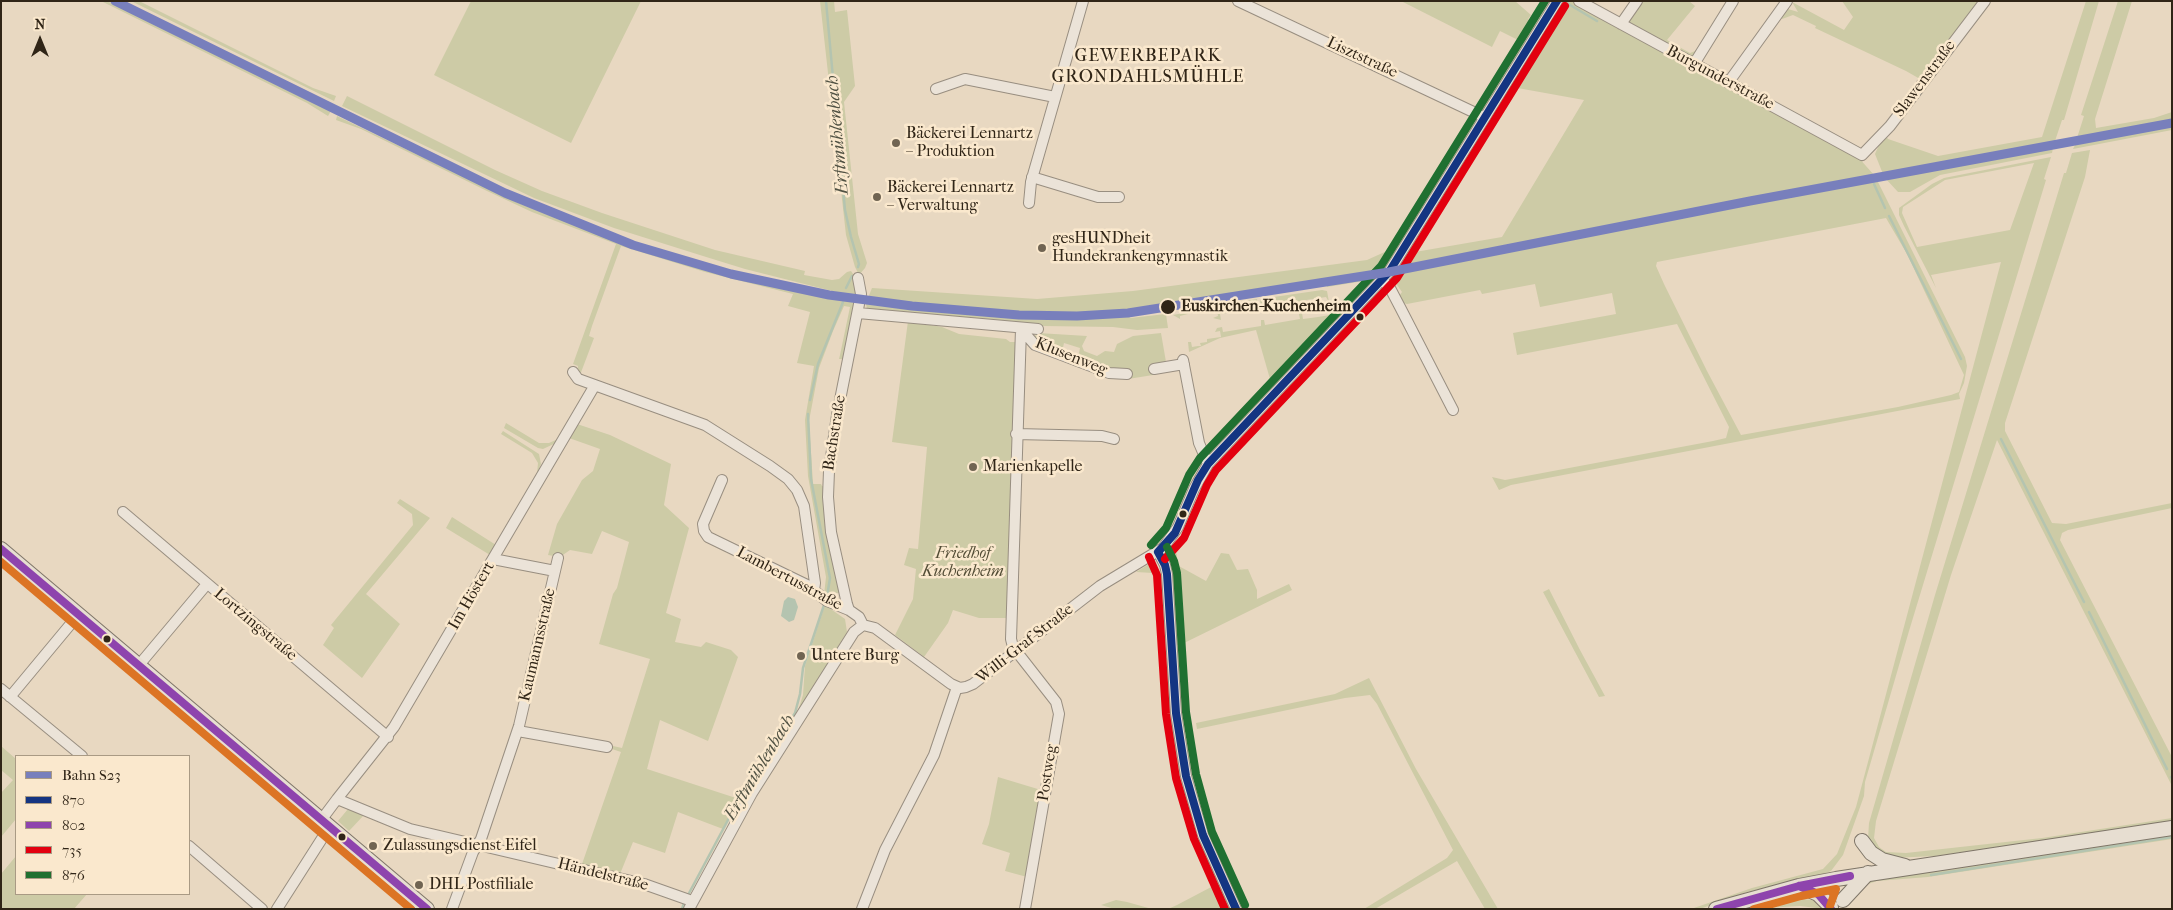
<!DOCTYPE html>
<html>
<head>
<meta charset="utf-8">
<style>
  body { margin:0 }
  #map { position:relative; width:2173px; height:910px; overflow:hidden; background:#e8d8c1; font-family:"IM FELL French Canon",serif }
  canvas { display:block }
  .frame { position:absolute; inset:0; border:2px solid #302517; pointer-events:none }
  .legend { position:absolute; left:15px; top:755px; width:175px; height:140px; box-sizing:border-box; background:#fae8cd; border:1px solid #a99a84; margin:0; padding:6px 9px; list-style:none; font-size:15px; color:#302517 }
  .legend li { display:flex; align-items:center; gap:10px; height:25px }
  .legend b { width:25px; border:1px solid #a99a84 }
  .north { position:absolute; left:15px; top:15px; width:50px; height:50px; -webkit-text-stroke:4px #fae8cd; paint-order:stroke; rotate:0deg; font-size:14px; font-weight:700; line-height:20px; text-align:center; color:#302517 }
  .north::after { content:''; display:block; margin:auto; width:18px; height:22px; background:#302517; clip-path:polygon(50% 0,100% 100%,50% 72%,0 100%) }
</style>
</head>
<body>
<div id="map">
<canvas width="2173" height="910"></canvas>
<div class="frame"></div>
<ul class="legend">
<li><b style="height:6px;background:#787fbc"></b>Bahn S23</li>
<li><b style="height:6px;background:#143582"></b>870</li>
<li><b style="height:6px;background:#8e44ad"></b>802</li>
<li><b style="height:6px;background:#e3000f"></b>735</li>
<li><b style="height:6px;background:#207031"></b>876</li>
</ul>
<div class="north">N</div>
</div>
<script>
const c = document.querySelector('canvas').getContext('2d');
c.lineJoin = 'round';
function fill(path, color) { c.fillStyle = color; c.fill(path, 'evenodd'); }
const poly = rows => new Path2D(rows.map(r => 'M' + r).join(''));
function stroke(path, color, width, dash) { c.strokeStyle = color; c.lineWidth = width; c.lineCap = dash ? 'butt' : 'round'; c.setLineDash(dash || []); c.stroke(path); }
function label(font, color, halo, rows, align = 'center') {
  c.font = font + ' "IM FELL French Canon",serif'; c.lineWidth = 5; c.setLineDash([]); c.textBaseline = 'middle'; c.strokeStyle = halo; c.fillStyle = color; for (const [text, x, y, turn = 0] of rows) {
    c.save(); c.translate(x, y); c.rotate((+turn || 0) * Math.PI / 180); c.textAlign = isNaN(turn) ? turn : align; if (halo) c.strokeText(text, 0, 0); c.fillText(text, 0, 0); c.restore();
  }
}
const green = poly([
  [101,1,107,1,331,111,328,116,307,103],
  [131,1,139,1,313,88,336,96,334,101],
  [471,1,641,1,571,143,434,75],
  [820,1,834,1,835,12,847,10,855,86,844,102,858,234,867,263,865,268,859,275,855,267,846,235],
  [1401,1,1515,1,1531,15,1528,19,1535,25,1524,43,1500,31,1492,47],
  [1565,1,1572,1,1596,14,1618,29,1620,27,1858,157,1874,175,1401,267,1411,250,1415,252,1502,237,1584,100,1512,87],
  [1639,1,1689,1,1695,6,1667,40,1690,53,1698,50,1695,58,1628,24,1628,19],
  [1842,1,1981,1,1920,79,1906,71,1815,28,1816,26,1793,15,1782,19,1781,17,1788,9,1798,12,1792,2,1844,30,1853,17],
  [2086,1,2099,1,2064,120,2062,120,2055,141,1883,174,1875,154,1879,145,1886,136,1888,139,1938,156,2042,137],
  [2118,1,2132,1,2095,119,2096,128,2154,118,2172,112,2172,120,2077,138,2084,116,2081,115],
  [347,96,495,170,542,191,602,213,715,250,805,271,804,275,832,280,839,279,847,272,851,271,855,277,858,289,856,297,745,269,703,256,614,228,534,198,342,106],
  [337,116,516,202,623,244,718,273,856,303,843,359,839,359,840,355,850,307,844,306,833,331,819,368,809,421,813,484,821,484,822,486,824,486,840,593,834,593,835,599,824,595,826,577,808,476,805,420,814,366,797,363,810,312,788,306,793,294,705,272,621,246,592,326,589,336,594,338,580,375,577,372,578,366,573,364,616,244,532,212,487,191,361,129,336,120],
  [2172,126,2172,130,2073,149,2075,145],
  [2053,148,2052,153,1940,175,1910,192,1898,192,1886,179],
  [2090,150,2085,177,2005,423,2005,431,2052,523,2066,524,2172,503,2172,508,2068,530,2062,533,2060,540,2172,757,2172,786,1997,440,1951,575,1876,821,1874,838,1879,847,1886,852,1906,853,2042,838,2172,818,2172,822,1935,856,1892,858,1880,855,1868,839,1869,823,1935,595,2064,173,2066,173,2072,153],
  [2051,157,2044,179,2046,180,1909,631,1865,782,1864,796,1843,855,1831,871,1823,874,1747,892,1700,909,1691,909,1752,888,1823,869,1837,854,1856,807,2001,262,1931,275,1936,288,1904,226,1899,215,1899,208,1932,184,1944,178],
  [2034,163,2010,230,1917,247,1902,213,1903,207,1945,180],
  [1877,180,1965,357,1967,366,1964,383,1959,394,1960,399,1511,485,1499,490,1492,477,1505,480,1713,441,1726,438,1729,427,1677,324,1517,355,1513,333,1616,314,1612,293,1540,307,1535,284,1482,294,1480,290,1407,304,1403,303,1399,296,1402,292,1395,282,1397,274],
  [1886,218,1907,254,1964,375,1959,392,1951,395,1898,407,1741,435,1707,371,1664,284,1656,266,1657,262],
  [1389,250,1394,253,1382,270,1139,310,1059,314,1025,313,868,298,872,288,1037,299,1133,291,1367,260],
  [1378,276,1372,282,1370,280,1327,287,1326,284],
  [1322,290,1327,291,1329,302,1326,297,1300,301,1301,306,1298,307,1297,302,1261,307,1260,299],
  [1257,299,1259,308,1220,314,1221,320,1213,318,1218,316,1217,310,1208,311,1207,309,1180,316,1180,319,1173,315],
  [866,304,1013,318,1095,318,1129,315,1130,318,1166,314,1168,328,1137,330,1113,327,1043,326,867,309],
  [1329,309,1334,320,1272,386,1256,330,1220,338,1189,352,1188,342,1191,342,1192,347,1198,346,1201,346,1200,343,1207,342,1207,339,1221,337,1220,331,1215,332,1217,328,1222,327,1223,332,1261,326,1261,320,1264,320,1265,325,1300,319,1299,314,1302,313,1303,319,1318,317,1330,315],
  [908,321,942,327,959,334,1006,339,1010,342,1016,342,1008,618,979,618,953,610,948,623,924,657,895,635,913,599,916,569,904,565,909,548,918,549,927,447,892,442],
  [1038,333,1087,336,1082,346,1084,351,1097,356,1105,351,1114,352,1117,344,1133,336,1161,333,1166,362,1150,364,1153,375,1128,379,1129,372,1121,372,1078,358,1080,348,1064,343,1062,352,1036,342,1034,337],
  [506,423,539,443,549,443,558,439,556,443,543,449,538,448,504,428],
  [577,424,610,435,671,464,664,505,689,528,666,613,681,619,675,642,701,647,706,642,731,650,738,657,708,741,660,720,647,769,739,799,723,829,678,812,665,853,633,842,620,874,582,864,621,752,612,749,613,746,622,748,650,659,599,644,613,594,617,588,629,542,602,531,592,554,570,550,560,557,548,555,557,524,582,480,593,471,600,449,569,438],
  [503,431,539,454,541,464,537,474,538,463,532,453,501,434],
  [400,499,430,518,366,594,400,624,362,678,323,645,334,628,331,625,413,525,412,514,397,503],
  [452,517,496,545,490,555,446,528],
  [1168,550,1177,554,1177,565,1206,581,1221,553,1229,554,1237,570,1248,569,1257,590,1257,599,1289,584,1292,590,1180,645,1175,645,1173,588],
  [1151,563,1159,574,1161,587,1153,573,1136,572],
  [1549,589,1580,650,1605,696,1599,697,1543,592],
  [825,605,845,619,847,632,797,714,803,695,805,666],
  [1168,657,1175,737,1185,789,1232,909,1229,909,1206,861,1184,794,1171,729,1166,658],
  [1369,678,1416,769,1498,909,1485,909,1457,861,1375,909,1364,909,1447,858,1453,850,1377,704,1370,695,1345,698,1197,729,1196,723,1335,694],
  [1,746,16,759,16,819,1,837,1,793,13,780,1,770],
  [998,777,1041,790,1027,877,1005,871,1010,853,982,844,989,824],
  [348,809,364,815,349,831,338,821],
  [2172,833,2172,839,1928,877,1877,881,1865,885,1875,879],
  [16,856,16,894,87,894,74,909,1,909,1,874],
  [1215,885,1227,909,1168,909,1177,905],
  [1796,899,1818,900,1825,909,1800,906,1747,909],
  [1116,900,1127,902,1152,909,1115,909,1101,905]
]);
const water = poly([
  [788,597,795,599,798,607,794,620,789,622,781,616,784,601]
]);
const stream = poly([
  [826,1,845,210,851,237,859,264,858,267],
  [1565,2,1597,21],
  [1874,184,1885,208],
  [1889,216,1961,359],
  [846,288,852,276],
  [810,400,818,364,843,302],
  [808,414,811,479,830,578,827,597],
  [2001,439,2084,602],
  [2089,612,2167,769],
  [2171,777,2172,778],
  [1931,875,2172,837],
  [688,895,736,805,795,713,800,694,803,668,825,602],
  [682,909,685,900]
]);
const minor = poly([
  [1238,1,1484,117],
  [1579,1,1862,155,1890,126,1985,1],
  [1621,24,1637,1],
  [1694,64,1733,1],
  [1728,83,1787,1],
  [936,89,965,79,1055,97],
  [1032,177,1098,197,1119,197],
  [1029,203,1031,182,1083,1],
  [858,278,861,294,837,415,829,471,828,497,831,532,847,604,849,610,859,617,863,625],
  [1383,281,1390,288,1401,309,1453,410],
  [858,313,1038,329],
  [1021,329,1011,639,1013,647,1056,702,1059,714,1025,909],
  [1021,329,1035,345,1109,373,1127,374],
  [1183,360,1199,443,1208,464],
  [1154,369,1184,364],
  [573,372,578,379,705,425,770,466,788,479,797,490,804,506,815,583,814,590],
  [1016,434,1102,436,1114,439],
  [722,480,703,524,704,531,708,537,807,585,827,601,849,610],
  [123,512,388,737],
  [1158,552,1165,565,1167,574,1176,713,1186,776,1203,835,1236,909],
  [493,559,555,571],
  [863,625,875,628,951,684,960,688,966,687,973,684,1100,586,1163,548,1178,527,1194,489,1208,464,1389,272,1557,1],
  [139,665,207,584],
  [1,689,82,756],
  [10,697,79,614],
  [518,731,607,747],
  [337,799,394,727,595,385],
  [322,819,337,799,410,829,644,884,692,901],
  [189,846,262,909],
  [277,909,330,826],
  [452,909,473,852,481,839,519,726,558,558],
  [689,909,752,793,854,632,863,625],
  [862,909,885,850,934,755,957,687]
]);
const major = poly([
  [1,549,427,909],
  [1862,841,1871,853,1882,860,1905,866],
  [1799,886,1818,894,1831,907],
  [1843,900,1868,873],
  [1716,909,1799,886,1836,879,2172,828]
]);
const bus1 = poly([
  [1158,552,1175,533,1198,480,1208,464,1389,272,1557,1],
  [1158,552,1165,565,1167,574,1176,713,1186,776,1203,835,1236,909]
]);
const bus2 = poly([
  [1,549,427,909],
  [1799,886,1818,894,1831,909],
  [1717,909,1799,886,1850,876]
]);
const bus3 = poly([
  [1149,557,1157,575,1166,714,1176,778,1194,839,1225,909],
  [1165,559,1184,538,1207,485,1216,470,1397,278,1565,6]
]);
const bus4 = poly([
  [1151,545,1166,528,1189,475,1200,458,1381,266,1545,1],
  [1167,547,1174,561,1177,573,1186,712,1196,774,1212,832,1245,905]
]);
const bus5 = poly([
  [1,562,411,909],
  [1754,909,1801,896,1836,889,1830,906]
]);
const rail1 = poly([
  [115,1,505,193,633,245,731,274,829,295,912,306,1019,315,1077,316,1128,313,1389,272,1750,201,2172,123]
]);
const markers = [
  [896,143,5,"#706452"],
  [877,197,5,"#706452"],
  [1042,248,5,"#706452"],
  [1168,307,8,"#302517"],
  [1360,317,4.5,"#302517"],
  [973,467,5,"#706452"],
  [1183,514,4.5,"#302517"],
  [107,639,4.5,"#302517"],
  [801,656,5,"#706452"],
  [342,837,4.5,"#302517"],
  [373,846,5,"#706452"],
  [419,885,5,"#706452"]
];
const streetNames = [
  ["Lisztstraße",1362,58,25],
  ["Burgunderstraße",1720,78,28],
  ["Slawenstraße",1925,79,-53],
  ["Klusenweg",1071,357,22],
  ["Bachstraße",835,433,-81],
  ["Lambertusstraße",789,579,28],
  ["Im Höstert",472,596,-60],
  ["Lortzingstraße",255,625,40],
  ["Willi-Graf-Straße",1025,644,-38],
  ["Kaumannsstraße",538,645,-77],
  ["Postweg",1048,773,-81],
  ["Händelstraße",603,875,14]
];
const poiNames = [
  ["Bäckerei Lennartz",906,134],
  ["– Produktion",906,152],
  ["Bäckerei Lennartz",887,188],
  ["– Verwaltung",887,206],
  ["gesHUNDheit",1052,239],
  ["Hundekrankengymnastik",1052,257],
  ["Marienkapelle",983,467],
  ["Untere Burg",811,656],
  ["Zulassungsdienst Eifel",383,846],
  ["DHL Postfiliale",429,885]
];
const stopNames = [
  ["Euskirchen-Kuchenheim",1181,307]
];
const parkNames = [
  ["Friedhof",963,554],
  ["Kuchenheim",963,572]
];
const neighbourhoodNames = [
  ["GEWERBEPARK",1148,57],
  ["GRONDAHLSMÜHLE",1148,78]
];
const waterNames = [
  ["Erftmühlenbach",838,135,-95],
  ["Erftmühlenbach",760,768,-59]
];
fill(green, '#cdcba6');
fill(water, '#b4c4b0');
stroke(stream, '#b4c4b0', 2.5);
stroke(minor, '#988e80', 12);
stroke(major, '#7e7568', 16);
stroke(minor, '#ebe3d8', 10);
stroke(major, '#e7ded1', 14);
stroke(bus1, '#143582', 8);
stroke(bus2, '#8e44ad', 8);
stroke(bus3, '#e3000f', 8);
stroke(bus4, '#207031', 8);
stroke(bus5, '#dc7424', 8);
stroke(rail1, '#787fbc', 9);
for (const [x, y, r, color] of markers) { const dot = new Path2D(); dot.arc(x, y, r, 0, 2 * Math.PI); c.fillStyle = color; c.fill(dot); stroke(dot, '#fae8cd', 2); }
label('16px', '#302517', '#fae8cd', streetNames);
label('16px', '#302517', '#fae8cd', poiNames, 'left');
label('bold 16px', '#302517', '#fae8cd', stopNames, 'left');
label('italic 16px', '#524c35', '#fae8cd', parkNames);
c.letterSpacing = '1px';
label('18px', '#302517', '#fae8cd', neighbourhoodNames);
c.letterSpacing = '0px';
label('italic 18px', '#515243', '#fae8cd', waterNames);
</script>
</body>
</html>
